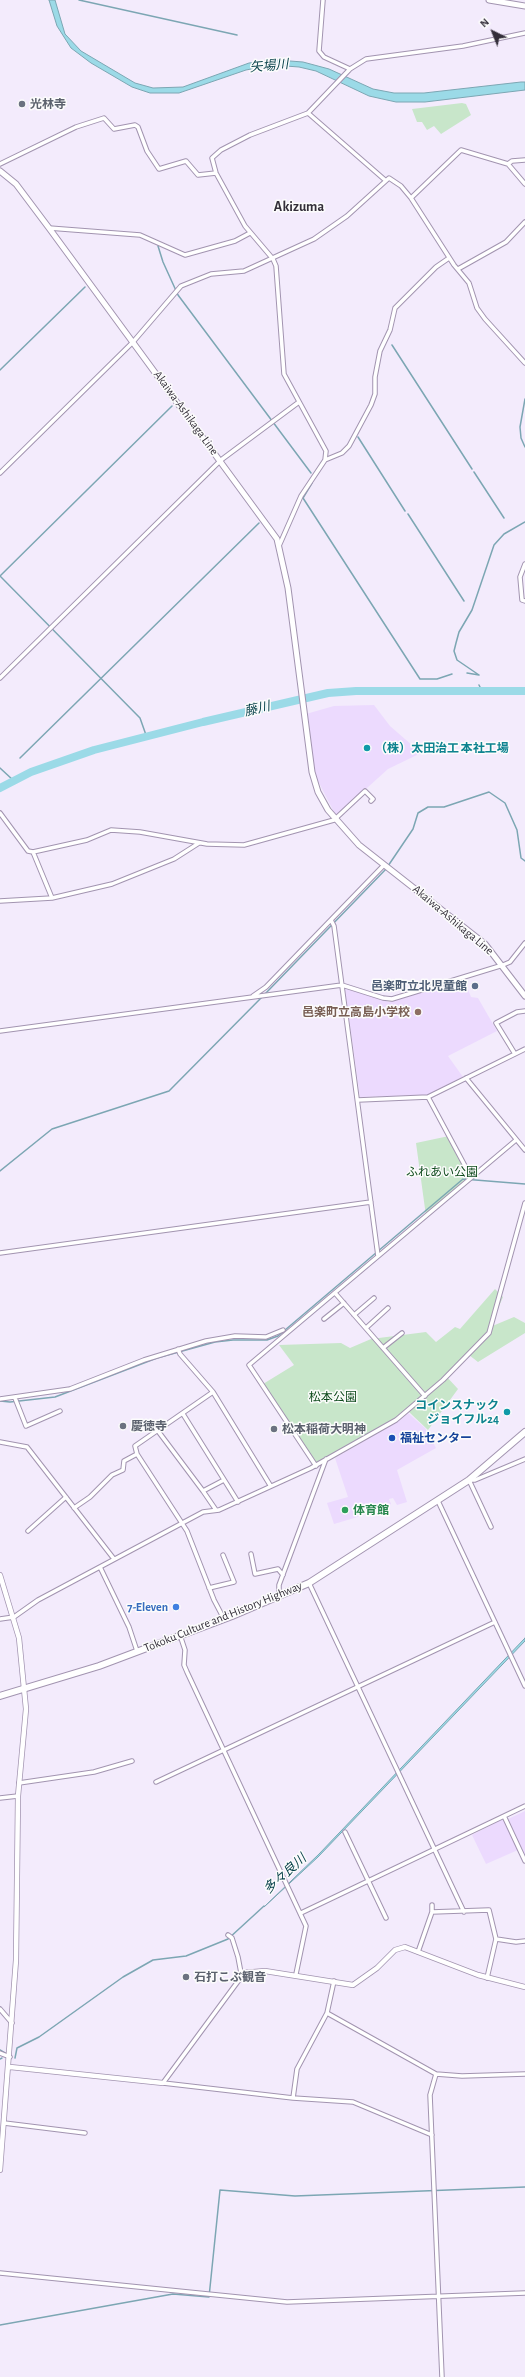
<!DOCTYPE html>
<html>
<head>
<meta charset="utf-8">
<style>
  body { margin:0 }
  #map { position:relative; width:525px; height:2377px; overflow:hidden; background:#f3ebfc; font-family:"Alegreya Sans",sans-serif }
  canvas { display:block }
  .north { position:absolute; left:473px; top:12px; width:40px; height:40px; -webkit-text-stroke:3px #fcfcfc; paint-order:stroke; rotate:317deg; font-size:11px; font-weight:700; line-height:16px; text-align:center; color:#332e39 }
  .north::after { content:''; display:block; margin:auto; width:14px; height:18px; background:#332e39; clip-path:polygon(50% 0,100% 100%,50% 72%,0 100%) }
</style>
</head>
<body>
<div id="map">
<canvas width="525" height="2377"></canvas>
<div class="north">N</div>
</div>
<script>
const c = document.querySelector('canvas').getContext('2d');
c.lineJoin = 'round';
function fill(path, color) { c.fillStyle = color; c.fill(path, 'evenodd'); }
const poly = rows => new Path2D(rows.map(r => 'M' + r).join(''));
function stroke(path, color, width, dash) { c.strokeStyle = color; c.lineWidth = width; c.lineCap = dash ? 'butt' : 'round'; c.setLineDash(dash || []); c.stroke(path); }
function label(font, color, halo, rows, align = 'center') {
  c.font = font + ' "Alegreya Sans","Noto Sans JP",sans-serif'; c.lineWidth = 3; c.setLineDash([]); c.textBaseline = 'middle'; c.strokeStyle = halo; c.fillStyle = color; for (const [text, x, y, turn = 0] of rows) {
    c.save(); c.translate(x, y); c.rotate((+turn || 0) * Math.PI / 180); c.textAlign = isNaN(turn) ? turn : align; if (halo) c.strokeText(text, 0, 0); c.fillText(text, 0, 0); c.restore();
  }
}
const built = poly([
  [374,705,390,726,421,753,388,769,336,816,316,777,306,714,334,706],
  [464,980,471,997,478,998,497,1031,448,1056,463,1077,428,1095,360,1097,345,990,347,988,389,1002],
  [408,1413,425,1428,436,1448,397,1470,407,1502,397,1505,393,1498,389,1499,391,1504,361,1516,334,1524,327,1503,348,1497,335,1458,399,1421],
  [525,1811,525,1856,508,1819],
  [503,1819,518,1850,486,1864,472,1835]
]);
const green = poly([
  [462,103,466,104,471,115,441,134,434,126,427,130,422,122,417,122,412,109],
  [449,1136,471,1177,426,1216,416,1143],
  [495,1289,503,1297,490,1327,514,1317,525,1323,525,1333,478,1362,469,1355,446,1376,458,1389,428,1430,409,1412,411,1408,396,1420,317,1465,263,1384,294,1365,279,1345,341,1343,350,1348,371,1339,426,1332,436,1342,455,1327,460,1329]
]);
const water = poly([
  [49,0,55,0,65,34,81,51,135,83,153,88,183,87,249,63,277,60,303,62,329,69,373,89,394,93,424,93,521,82,525,82,525,90,425,102,396,102,369,96,316,71,299,67,272,65,246,70,179,93,150,93,132,87,91,63,71,48,57,26,49,0],
  [525,1638,525,1641,318,1857,264,1907,319,1854,525,1638]
]);
const stream = poly([
  [79,0,237,35],
  [158,246,163,262,178,295,311,473],
  [392,345,472,469],
  [0,370,85,287],
  [525,399,520,427,521,438,525,447],
  [358,437,405,511],
  [474,472,504,518],
  [312,483,303,498,420,679,437,679,452,674],
  [408,514,464,601],
  [467,673,479,675],
  [479,675,457,660,454,651,456,643,459,632,472,610,494,545,504,534,525,522],
  [479,685,482,691],
  [146,735,140,718,0,576,172,406],
  [20,758,259,523],
  [0,768,13,780],
  [388,866,413,829,418,813,428,807,444,807,489,792,505,803,517,830,521,858,525,861],
  [265,994,386,869],
  [0,1171,52,1129,169,1091,262,997],
  [0,1401,10,1402,55,1397,157,1358,215,1342,233,1340,267,1340,278,1336,463,1179,525,1184],
  [0,2050,5,2053],
  [15,2058,17,2048,39,2037,123,1977,153,1960,186,1956,228,1939,264,1906],
  [0,2059,2,2058],
  [0,2325,173,2294,209,2297,220,2190,295,2196,525,2187]
]);
const river = poly([
  [0,788,31,772,94,750,203,722,328,693,356,691,525,691]
]);
const minor = poly([
  [323,0,319,51,324,57,350,69],
  [308,113,385,180],
  [0,164,76,127,104,118,114,129,135,125,138,127,147,151,159,169,186,161,198,175,216,173],
  [508,164,512,161,525,160],
  [411,198,461,150,508,164,525,184],
  [49,228,140,235,185,255,235,241,250,233],
  [458,269,506,242,525,222],
  [325,460,342,453,349,446,371,405,375,394,375,377,380,351,390,330,395,308,436,267,449,258],
  [0,473,133,342,181,286,211,274,244,271,314,239,347,216,389,178,401,186,411,198,454,265,469,283,477,308,485,319,525,363],
  [279,546,301,496,325,460,326,451,284,374,276,266,273,259,245,226,216,173,212,158,221,150,250,135,308,113,350,69,366,59,463,46,525,33],
  [525,564,520,577,522,600,525,601],
  [0,678,221,460,299,402],
  [0,813,28,851,33,852,87,840,111,830,140,832,207,844,244,845,334,820,365,791,373,799,371,801],
  [33,852,52,898],
  [0,901,52,898,112,884,174,859,199,843],
  [331,920,334,926,378,1256],
  [253,996,266,987,384,865],
  [0,1031,342,985,383,998,392,999,503,965,510,962,525,943],
  [515,1054,496,1023,517,1012,525,1011],
  [466,1078,525,1150],
  [428,1097,471,1177],
  [358,1100,428,1097,525,1049],
  [0,1253,371,1202],
  [335,1293,425,1396],
  [354,1315,374,1298],
  [324,1319,344,1303],
  [366,1328,388,1308],
  [383,1348,402,1333],
  [178,1349,180,1354,213,1392,270,1485],
  [213,1392,135,1446,137,1454,187,1531,214,1600,224,1619],
  [15,1398,26,1426,60,1411],
  [0,1399,70,1389,144,1360,206,1341,235,1336,266,1337,283,1330],
  [183,1414,238,1502],
  [158,1431,203,1491,224,1480],
  [0,1442,27,1447,114,1559],
  [316,1466,249,1365,516,1140],
  [469,1480,491,1527],
  [470,1480,475,1480,525,1459],
  [203,1491,216,1510],
  [438,1501,525,1686],
  [74,1508,90,1497,112,1475,123,1470,124,1461,137,1454],
  [28,1531,66,1497],
  [251,1554,255,1574,278,1569,283,1575],
  [100,1567,129,1627,137,1651],
  [309,1583,464,1912],
  [209,1588,234,1582,223,1555],
  [279,1596,279,1585,326,1459],
  [0,1619,14,1617,38,1600,203,1512,219,1510,311,1468,396,1420,443,1380,489,1333,525,1203],
  [180,1635,185,1650,184,1665,187,1672,306,1926,296,1974],
  [156,1782,495,1622],
  [19,1783,94,1772,132,1761],
  [0,1798,18,1796],
  [504,1816,525,1861],
  [345,1832,386,1918],
  [432,1912,489,1910,496,1939,516,1942,525,1941],
  [301,1913,525,1806],
  [228,1935,232,1938,238,1957,241,1973,239,1980,163,2083,293,2098,353,2102,432,2135],
  [418,1952,432,1912,432,1905],
  [487,1978,496,1939],
  [0,2009,12,2023],
  [327,2013,436,2074,462,2076,525,2074],
  [0,2053,10,2057],
  [436,2074,430,2095,442,2377],
  [293,2098,297,2069,327,2013,334,1981],
  [4,2123,85,2133],
  [0,2273,287,2302,525,2293]
]);
const tertiary = poly([
  [0,1575,19,1638,26,1709,18,1796,16,1960,0,2170],
  [241,1973,265,1971,353,1985,377,1968,395,1950,405,1947,478,1975,525,1987],
  [10,2067,163,2083]
]);
const secondary = poly([
  [489,0,525,6],
  [0,171,16,184,49,228,277,539,288,588,312,772,318,792,328,810,359,845,485,944,525,996]
]);
const trunk = poly([
  [0,1696,99,1666,232,1616,309,1583,469,1480,525,1432]
]);
const markers = [
  [22,104,4,"#6b7280"],
  [367,748,4,"#0f9aa8"],
  [475,986,4,"#5c6f8a"],
  [418,1012,4,"#8d6e63"],
  [507,1412,4,"#0f9aa8"],
  [123,1426,4,"#6b7280"],
  [274,1429,4,"#6b7280"],
  [392,1438,4,"#1a4fb4"],
  [345,1510,4,"#2e9e5b"],
  [176,1607,4,"#3f7fe0"],
  [186,1977,4,"#6b7280"]
];
const worshipNames = [
  ["光林寺",30,104],
  ["慶徳寺",131,1426],
  ["松本稲荷大明神",282,1429],
  ["石打こぶ観音",194,1977]
];
const streetNames = [
  ["Akaiwa-Ashikaga Line",186,413,54],
  ["Akaiwa-Ashikaga Line",453,920,40],
  ["Tokoku Culture and History Highway",223,1617,-22]
];
const cultureNames = [
  ["（株）太田治工 本社工場",375,748],
  ["コインスナック",499,1405,"right"],
  ["ジョイフル24",499,1419,"right"]
];
const serviceNames = [
  ["邑楽町立北児童館",467,986]
];
const educationNames = [
  ["邑楽町立高島小学校",410,1012]
];
const parkNames = [
  ["ふれあい公園",442,1172],
  ["松本公園",333,1397]
];
const transitNames = [
  ["福祉センター",400,1438]
];
const leisureNames = [
  ["体育館",353,1510]
];
const shopNames = [
  ["7-Eleven",168,1607]
];
const waterNames = [
  ["矢場川",269,66,-5],
  ["藤川",257,709,-13],
  ["多々良川",285,1874,-42]
];
const quarterNames = [
  ["Akizuma",299,207]
];
fill(built, '#ecdafe');
fill(green, '#c8e6ca');
fill(water, '#9bdae7');
stroke(water, '#7ca6b3', 1);
stroke(stream, '#7ca6b3', 1.5);
stroke(river, '#9bdae7', 8);
stroke(minor, '#a294b0', 5.5);
stroke(tertiary, '#a294b0', 6);
stroke(secondary, '#a294b0', 7);
stroke(trunk, '#a294b0', 8);
stroke(minor, '#fff', 3.5);
stroke(tertiary, '#fff', 4.5);
stroke(secondary, '#fff', 5);
stroke(trunk, '#fff', 6);
for (const [x, y, r, color] of markers) { const dot = new Path2D(); dot.arc(x, y, r, 0, 2 * Math.PI); c.fillStyle = color; c.fill(dot); stroke(dot, '#fcfcfc', 1.5); }
label('bold 12px', '#5b616d', '#fcfcfc', worshipNames, 'left');
label('12px', '#332e39', '#fcfcfc', streetNames);
label('bold 12px', '#0d838f', '#fcfcfc', cultureNames, 'left');
label('bold 12px', '#4e5e75', '#fcfcfc', serviceNames, 'right');
label('bold 12px', '#785e54', '#fcfcfc', educationNames, 'right');
label('12px', '#0e4a1c', '#fcfcfc', parkNames);
label('bold 12px', '#164399', '#fcfcfc', transitNames, 'left');
label('bold 12px', '#27864d', '#fcfcfc', leisureNames, 'left');
label('bold 12px', '#366cbe', '#fcfcfc', shopNames, 'right');
label('italic 13px', '#003c45', '#fcfcfc', waterNames);
label('bold 14px', '#332e39', '#fcfcfc', quarterNames);
</script>
</body>
</html>
